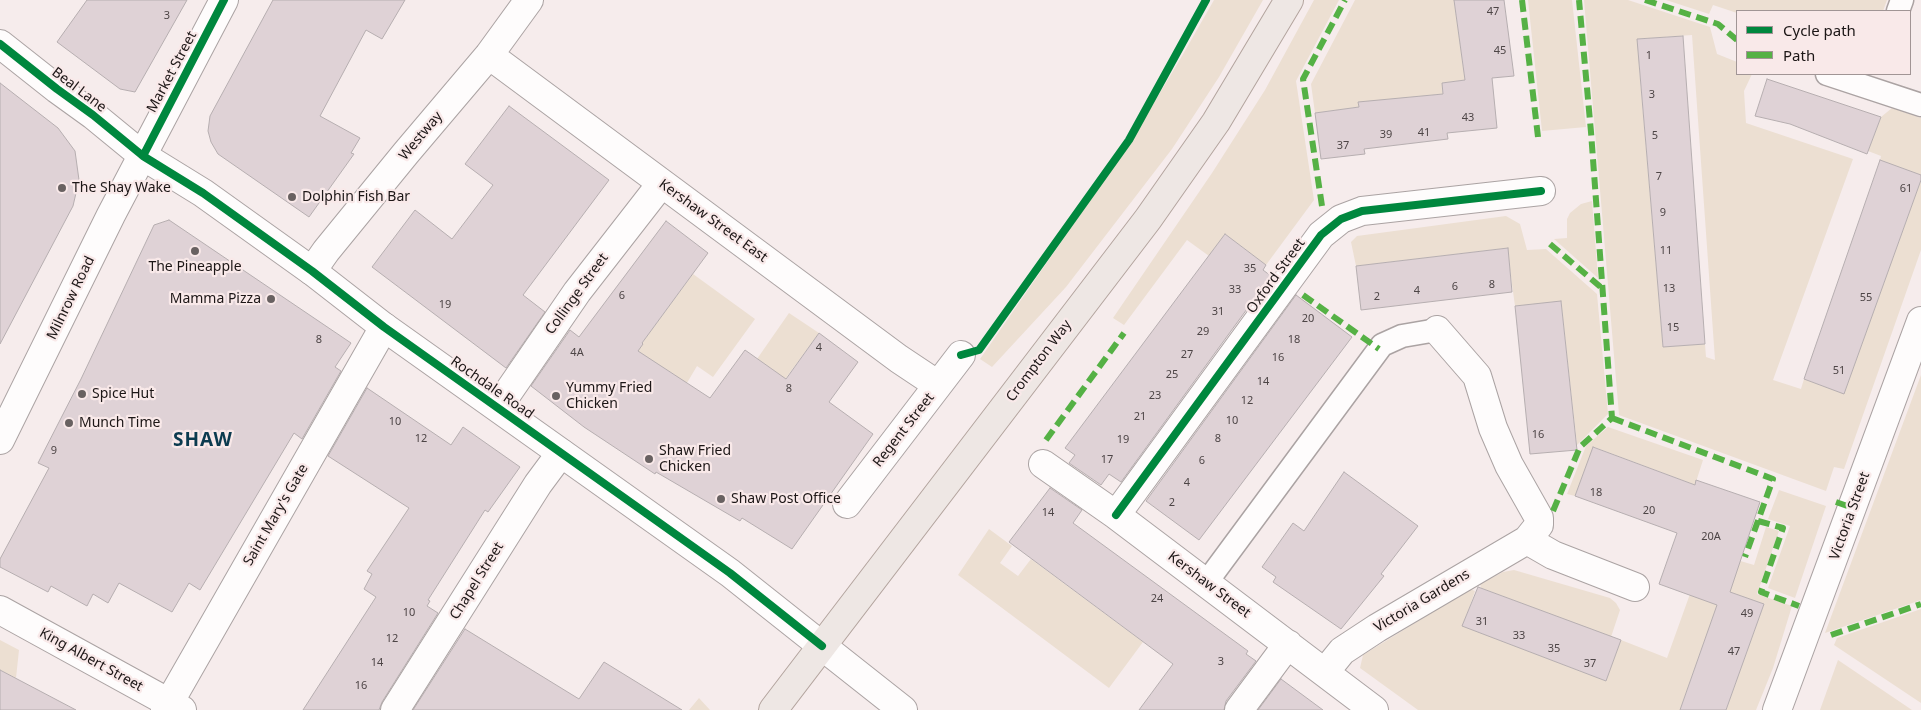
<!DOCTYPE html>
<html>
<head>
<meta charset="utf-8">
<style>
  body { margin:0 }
  #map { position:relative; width:1921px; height:710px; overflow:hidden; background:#f6ecec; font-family:"Noto Sans",sans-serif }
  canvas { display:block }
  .legend { position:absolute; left:1736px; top:10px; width:175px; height:65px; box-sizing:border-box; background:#f9e9e9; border:1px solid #a19595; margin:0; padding:6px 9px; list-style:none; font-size:15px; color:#1c1616 }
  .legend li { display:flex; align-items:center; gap:10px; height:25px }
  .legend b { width:25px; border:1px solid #a19595 }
</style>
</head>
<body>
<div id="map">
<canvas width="1921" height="710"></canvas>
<ul class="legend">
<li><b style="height:6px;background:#00873e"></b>Cycle path</li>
<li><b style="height:6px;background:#55b145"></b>Path</li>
</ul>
</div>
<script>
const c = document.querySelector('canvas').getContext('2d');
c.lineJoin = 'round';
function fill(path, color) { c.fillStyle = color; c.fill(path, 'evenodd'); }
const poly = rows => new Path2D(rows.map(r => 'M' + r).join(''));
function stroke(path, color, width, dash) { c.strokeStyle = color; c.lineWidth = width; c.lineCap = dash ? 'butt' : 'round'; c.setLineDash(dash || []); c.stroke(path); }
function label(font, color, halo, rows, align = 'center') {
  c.font = font + ' "Noto Sans",sans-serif'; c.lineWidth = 4.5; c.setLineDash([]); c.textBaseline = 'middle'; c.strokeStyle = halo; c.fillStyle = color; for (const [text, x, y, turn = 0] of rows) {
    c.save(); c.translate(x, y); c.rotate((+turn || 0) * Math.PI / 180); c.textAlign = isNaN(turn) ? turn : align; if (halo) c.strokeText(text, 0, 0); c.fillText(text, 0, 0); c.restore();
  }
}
const green = poly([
  [1214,0,1263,0,1219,77,1172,149,1066,287,992,367,980,359,1130,143,1182,56],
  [1314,0,1339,0,1296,81,1314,200,1266,265,1225,234,1209,256,1187,240,1124,325,1113,318,1212,173,1265,90],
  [1355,0,1454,0,1465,80,1442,83,1443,94,1358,103,1359,107,1315,113,1311,84],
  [1528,0,1572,0,1586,127,1542,131],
  [1584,0,1628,0,1710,27,1717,54,1737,62,1737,74,1752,74,1744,91,1746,123,1853,159,1773,380,1801,389,1804,379,1844,393,1921,180,1921,250,1844,469,1834,467,1826,491,1619,415],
  [1692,35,1715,360,1706,357,1705,344,1663,347,1640,78,1638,39],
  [1666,0,1887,0,1883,11,1737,13,1713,5,1709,14],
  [1892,108,1921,118,1921,175,1880,161,1881,156,1868,151,1881,117],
  [1592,201,1598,278,1554,239,1567,238,1567,219,1570,213,1581,204],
  [1506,216,1520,224,1527,250,1546,249,1597,294,1608,414,1577,445,1561,302,1515,306,1507,248,1356,266,1351,242,1357,236],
  [693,274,755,319,713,377,697,366,681,393,675,375,665,369,659,376,632,359,649,333],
  [789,313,819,333,783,382,776,372,757,359],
  [1921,375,1921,600,1825,633],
  [1608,427,1703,460,1695,485,1594,447,1575,496,1567,494,1586,446],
  [1779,490,1826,506,1795,598,1768,588,1790,526,1768,519],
  [1766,527,1779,531,1757,594,1792,606,1773,668,1756,710,1726,710,1764,604,1726,591,1737,560,1754,565],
  [989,529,1012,546,1000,563,1018,576,1031,559,1143,642,1109,688,958,575],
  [1514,570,1610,598,1616,603,1620,610,1611,637,1481,588,1480,584,1503,572],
  [1695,580,1723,590,1680,710,1418,710,1360,668,1363,655,1470,589,1475,591,1463,626,1606,681,1621,640,1667,658],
  [1921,609,1921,703,1834,645,1837,638],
  [0,640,19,650,16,678,0,670],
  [1838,660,1912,710,1820,710],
  [699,698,710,710,689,710]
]);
const building = poly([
  [87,0,187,0,135,92,120,89,57,42,87,0],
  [273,0,405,0,382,39,366,30,320,116,360,138,351,153,354,154,309,217,218,154,211,142,208,131,210,116,273,0],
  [1454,0,1504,0,1514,76,1492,78,1497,128,1447,133,1448,139,1364,149,1365,154,1321,159,1315,113,1359,107,1358,102,1443,94,1442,83,1465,80,1454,0],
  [1683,36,1705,344,1663,347,1637,39,1683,36],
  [1767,79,1881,117,1867,154,1790,124,1755,116,1767,79],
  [0,83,58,128,75,151,79,180,73,206,0,344,0,83],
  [509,106,609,180,523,295,545,312,506,368,372,267,415,210,452,239,493,185,465,164,509,106],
  [1880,160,1921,175,1921,180,1844,394,1804,379,1880,160],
  [169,220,351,343,335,367,341,371,302,439,294,433,200,590,189,583,172,612,119,583,108,603,93,594,87,606,51,586,48,592,0,567,0,559,49,468,38,463,81,379,154,225,169,220],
  [666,221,708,253,642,343,643,344,638,351,710,398,745,350,786,379,819,333,858,362,829,402,873,434,792,549,742,518,740,521,656,472,655,474,584,427,531,386,570,330,579,337,666,221],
  [1225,234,1266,265,1263,270,1271,276,1121,482,1109,474,1101,485,1069,463,1075,455,1065,448,1225,234],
  [1508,248,1512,292,1361,310,1356,266,1508,248],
  [1296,295,1352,337,1199,540,1146,501,1296,295],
  [1561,301,1577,450,1530,454,1515,306,1561,301],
  [367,388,451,445,463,427,520,467,488,512,485,510,428,600,430,601,427,606,438,613,382,702,379,710,303,710,376,597,364,589,372,574,367,571,409,508,328,456,367,388],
  [1593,447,1695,485,1696,480,1760,502,1730,592,1764,604,1726,710,1680,710,1717,605,1659,584,1677,533,1575,496,1593,447],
  [1344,472,1418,526,1381,574,1384,576,1341,629,1273,582,1276,577,1262,567,1293,523,1304,531,1344,472],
  [1050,488,1082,510,1073,523,1248,651,1246,654,1256,661,1226,701,1224,710,1139,710,1173,664,1009,542,1050,488],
  [1478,587,1621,640,1606,681,1462,626,1478,587],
  [465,629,579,699,604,662,682,710,413,710,465,629],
  [0,670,76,710,0,710,0,670],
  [1281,679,1323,710,1258,710,1281,679]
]);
const service = poly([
  [1898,11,1902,0],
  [1827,74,1921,105],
  [1206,583,1382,345,1402,336,1437,330]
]);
const minor = poly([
  [489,55,899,359,938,385],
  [312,271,326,251,406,153,489,55,529,0],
  [498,407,577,292,661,184],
  [1043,464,1116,515,1374,710],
  [847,504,961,355],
  [1116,515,1321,235,1341,219,1362,211,1541,191],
  [1527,540,1553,555,1635,587],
  [0,610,182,710],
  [1325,672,1342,651,1377,628,1527,540,1539,525,1539,518,1509,465,1493,428,1477,376,1437,330],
  [165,710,384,327],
  [395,710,538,484,561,453],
  [1239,710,1288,644],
  [1777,710,1921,321]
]);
const tertiary = poly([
  [0,44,57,89,93,115,143,156,203,193,312,271,384,327,730,573,822,646],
  [0,440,111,215,224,0]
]);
const secondary = poly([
  [822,646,903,710]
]);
const primary = poly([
  [773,710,1148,219,1216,122,1289,0]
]);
const quiet = poly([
  [1522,0,1538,137],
  [1645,0,1718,24,1737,40],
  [1322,206,1303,79,1345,0],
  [1550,244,1603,289],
  [1303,295,1379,349],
  [1612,418,1773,479,1745,557],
  [1046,440,1124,333],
  [1836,502,1853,508],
  [1553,511,1580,447,1612,418,1591,132,1579,0],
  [1758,521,1783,528,1761,592,1799,606],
  [1831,635,1921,604]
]);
const cycleway = poly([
  [0,44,57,89,93,115,143,156,203,193,312,271,384,327,730,573,822,646],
  [143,156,224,0],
  [961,355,979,350,1129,140,1206,0],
  [1116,515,1321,235,1341,219,1362,211,1541,191]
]);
const markers = [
  [62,188,5,"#686161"],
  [292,197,5,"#686161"],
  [195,251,5,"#686161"],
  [271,299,5,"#686161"],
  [82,394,5,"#686161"],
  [556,396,5,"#686161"],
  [69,423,5,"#686161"],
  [649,459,5,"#686161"],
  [721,499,5,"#686161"]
];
const numberNames = [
  ["47",1493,12],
  ["3",167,16],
  ["45",1500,51],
  ["1",1649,56],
  ["3",1652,95],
  ["43",1468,118],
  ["41",1424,133],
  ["39",1386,135],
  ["5",1655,136],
  ["37",1343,146],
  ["7",1659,177],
  ["61",1906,189],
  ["9",1663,213],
  ["11",1666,251],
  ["35",1250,269],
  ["8",1492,285],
  ["6",1455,287],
  ["13",1669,289],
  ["33",1235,290],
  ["4",1417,291],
  ["6",622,296],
  ["2",1377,297],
  ["55",1866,298],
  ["19",445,305],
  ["31",1218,312],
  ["20",1308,319],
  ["15",1673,328],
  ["29",1203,332],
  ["8",319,340],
  ["18",1294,340],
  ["4",819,348],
  ["4A",577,353],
  ["27",1187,355],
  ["16",1278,358],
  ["51",1839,371],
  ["25",1172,375],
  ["14",1263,382],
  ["8",789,389],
  ["23",1155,396],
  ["12",1247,401],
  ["21",1140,417],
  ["10",1232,421],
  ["10",395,422],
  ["16",1538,435],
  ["12",421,439],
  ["8",1218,439],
  ["19",1123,440],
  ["9",54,451],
  ["17",1107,460],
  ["6",1202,461],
  ["4",1187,483],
  ["18",1596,493],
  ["2",1172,503],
  ["20",1649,511],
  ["14",1048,513],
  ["20A",1711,537],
  ["24",1157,599],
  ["10",409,613],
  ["49",1747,614],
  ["31",1482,622],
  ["33",1519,636],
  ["12",392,639],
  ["35",1554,649],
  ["47",1734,652],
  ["3",1221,662],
  ["14",377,663],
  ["37",1590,664],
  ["16",361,686]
];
const streetNames = [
  ["Market Street",172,72,-62],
  ["Beal Lane",79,90,37],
  ["Westway",421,136,-50],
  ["Kershaw Street East",713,221,36],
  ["Oxford Street",1276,276,-54],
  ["Collinge Street",577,294,-54],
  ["Milnrow Road",71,298,-64],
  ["Crompton Way",1039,361,-53],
  ["Rochdale Road",492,388,35],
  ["Regent Street",904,430,-52],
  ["Saint Mary's Gate",276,515,-60],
  ["Victoria Street",1850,516,-70],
  ["Chapel Street",477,581,-58],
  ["Kershaw Street",1209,585,37],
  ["Victoria Gardens",1422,601,-31],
  ["King Albert Street",91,660,29]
];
const poiNames = [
  ["The Shay Wake",72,188],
  ["Dolphin Fish Bar",302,197],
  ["The Pineapple",195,267,"center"],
  ["Mamma Pizza",261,299,"right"],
  ["Yummy Fried",566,388],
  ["Chicken",566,404],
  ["Spice Hut",92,394],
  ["Munch Time",79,423],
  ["Shaw Fried",659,451],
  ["Chicken",659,467],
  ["Shaw Post Office",731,499]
];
const districtNames = [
  ["SHAW",203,441]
];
fill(green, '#ecdfd2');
fill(building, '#dfd2d6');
stroke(building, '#b6aeb0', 1);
stroke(service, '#aba3a3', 25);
stroke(minor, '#aba3a3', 30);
stroke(tertiary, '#aba3a3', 30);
stroke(secondary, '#aba3a3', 30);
stroke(primary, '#b3a49e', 30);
stroke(service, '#fefcfc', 22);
stroke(minor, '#fefcfc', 28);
stroke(tertiary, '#fefcfc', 28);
stroke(secondary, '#fefcfc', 28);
stroke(primary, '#eee7e4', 28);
stroke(quiet, '#55b145', 6, [12, 6]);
stroke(cycleway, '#00873e', 8);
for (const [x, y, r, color] of markers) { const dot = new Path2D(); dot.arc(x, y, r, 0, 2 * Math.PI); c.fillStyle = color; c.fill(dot); stroke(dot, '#f9e9e9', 2); }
label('11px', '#4d4546', null, numberNames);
label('14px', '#1c1616', '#f9e9e9', streetNames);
label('14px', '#1c1616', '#f9e9e9', poiNames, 'left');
c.letterSpacing = '1px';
label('bold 19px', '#0c3b4f', '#f9e9e9', districtNames);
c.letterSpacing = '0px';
</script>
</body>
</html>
